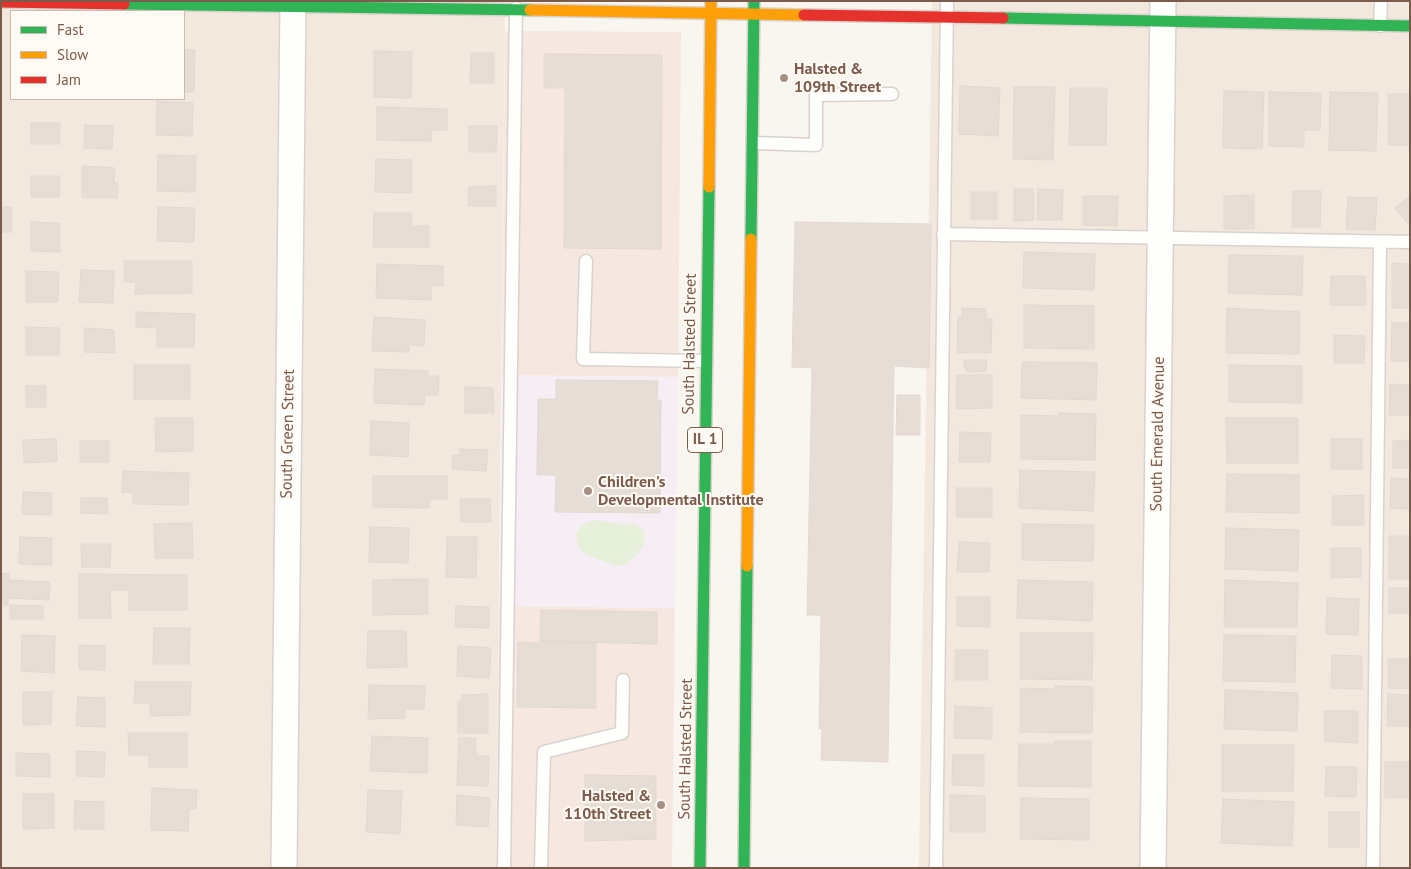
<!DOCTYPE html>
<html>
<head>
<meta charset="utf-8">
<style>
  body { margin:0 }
  #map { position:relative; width:1411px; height:869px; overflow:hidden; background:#f9f5ef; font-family:"PT Sans",sans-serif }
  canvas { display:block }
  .frame { position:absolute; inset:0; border:2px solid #7a5b4c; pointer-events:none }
  .legend { position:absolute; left:10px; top:10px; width:175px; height:90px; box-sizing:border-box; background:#fffaf3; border:1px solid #cabab0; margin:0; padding:6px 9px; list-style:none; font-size:15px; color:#7a5b4c }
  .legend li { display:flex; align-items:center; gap:10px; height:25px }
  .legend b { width:25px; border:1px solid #cabab0 }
</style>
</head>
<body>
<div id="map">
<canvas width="1411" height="869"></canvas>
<div class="frame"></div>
<ul class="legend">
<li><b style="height:6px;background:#30b455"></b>Fast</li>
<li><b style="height:6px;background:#ff9f0a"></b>Slow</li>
<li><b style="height:6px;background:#e5322d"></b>Jam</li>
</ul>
</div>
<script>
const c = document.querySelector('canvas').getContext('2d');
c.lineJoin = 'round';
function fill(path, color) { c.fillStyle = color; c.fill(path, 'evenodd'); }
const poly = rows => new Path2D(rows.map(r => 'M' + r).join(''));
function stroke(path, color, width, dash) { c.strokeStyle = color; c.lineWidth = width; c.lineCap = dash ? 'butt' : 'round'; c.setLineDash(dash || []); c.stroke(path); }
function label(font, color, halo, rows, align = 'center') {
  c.font = font + ' "PT Sans",sans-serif'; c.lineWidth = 4; c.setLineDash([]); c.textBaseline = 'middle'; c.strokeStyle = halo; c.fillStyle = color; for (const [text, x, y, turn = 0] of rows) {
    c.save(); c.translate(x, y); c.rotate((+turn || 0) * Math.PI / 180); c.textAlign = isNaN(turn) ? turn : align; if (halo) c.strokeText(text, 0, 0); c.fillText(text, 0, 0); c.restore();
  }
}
const residential = poly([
  [1,1,505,1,496,868,1,868],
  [11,11,184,11,184,99,11,99],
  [932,1,1410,1,1410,868,919,868]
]);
const commercial = poly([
  [505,31,681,32,678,377,502,375],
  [499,606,675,608,672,868,496,868]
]);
const education = poly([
  [502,375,678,377,675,608,499,606]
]);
const green = poly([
  [599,520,614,523,635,524,643,529,645,536,643,547,636,556,626,564,615,566,582,553,578,545,576,534,580,527,588,522]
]);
const building = poly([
  [184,49,195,50,194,92,184,92,184,49],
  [374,51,412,52,411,98,374,97,374,51],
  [471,53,494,53,494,83,470,83,471,53],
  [544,54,662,55,661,249,564,248,565,88,544,88,544,54],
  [960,86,1000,88,998,136,959,134,960,86],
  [1014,87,1055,87,1053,160,1013,159,1014,87],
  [1070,88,1107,88,1106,145,1069,145,1070,88],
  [1224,91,1264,92,1262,149,1223,148,1224,91],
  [1269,92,1321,93,1320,130,1304,130,1304,147,1269,146,1269,92],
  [1330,92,1378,93,1376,151,1329,150,1330,92],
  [1388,94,1410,94,1410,145,1388,145,1388,94],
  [157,101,193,103,192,136,156,135,157,101],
  [377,107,447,109,447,130,432,130,431,141,377,140,377,107],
  [31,123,60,123,60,144,31,144,31,123],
  [85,125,113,126,112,149,84,148,85,125],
  [469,126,497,126,496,152,469,152,469,126],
  [158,155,196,156,195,192,157,191,158,155],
  [376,159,412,160,412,193,375,192,376,159],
  [82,166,115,168,114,183,118,183,117,198,82,197,82,166],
  [31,176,60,176,59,197,31,197,31,176],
  [496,186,496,206,468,206,469,187,496,186],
  [1014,189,1033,189,1034,220,1014,221,1014,189],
  [1038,189,1063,190,1062,220,1037,220,1038,189],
  [1293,191,1321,191,1320,227,1292,227,1293,191],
  [971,192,997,192,997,219,971,219,971,192],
  [1254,195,1254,229,1224,229,1224,196,1254,195],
  [1083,196,1118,196,1117,226,1083,225,1083,196],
  [1410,196,1410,226,1395,208,1410,196],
  [1348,197,1377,198,1375,230,1346,229,1348,197],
  [1,207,12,207,12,232,1,232,1,207],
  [158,207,195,208,194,242,157,241,158,207],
  [374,213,411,213,412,226,429,226,429,247,373,247,374,213],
  [31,222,60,223,60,252,31,251,31,222],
  [795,222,931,224,929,368,894,366,888,762,821,760,822,729,819,729,821,615,807,615,812,368,792,367,795,222],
  [1024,252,1095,254,1094,290,1023,288,1024,252],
  [1229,255,1303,256,1302,295,1228,293,1229,255],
  [124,261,192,261,192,293,135,294,136,282,124,282,124,261],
  [1392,263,1410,264,1410,308,1392,308,1392,263],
  [377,264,443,266,443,286,431,285,431,300,376,298,377,264],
  [81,270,114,271,113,303,79,302,81,270],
  [26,271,59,272,58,302,26,302,26,271],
  [1331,276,1365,276,1366,305,1330,305,1331,276],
  [1024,305,1094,306,1094,349,1024,348,1024,305],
  [962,308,986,309,986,319,992,319,991,353,957,353,958,317,962,317,962,308],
  [1227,308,1300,312,1299,354,1226,353,1227,308],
  [136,312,195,314,194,347,157,347,157,328,136,327,136,312],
  [374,317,425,320,424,346,409,345,409,352,372,351,374,317],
  [1392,323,1410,323,1410,361,1391,361,1392,323],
  [26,327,60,328,59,355,26,355,26,327],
  [84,328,114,330,115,353,84,352,84,328],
  [1334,335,1365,336,1364,363,1334,363,1334,335],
  [964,360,987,360,986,371,967,372,966,368,964,368,964,360],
  [1022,362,1097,363,1096,400,1021,398,1022,362],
  [134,365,190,365,190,399,134,399,134,365],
  [1229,365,1302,366,1302,403,1229,402,1229,365],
  [375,369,428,371,428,376,439,376,438,395,425,395,424,405,374,403,375,369],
  [957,375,992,375,992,408,956,409,957,375],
  [556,380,658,381,657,400,661,400,660,513,555,512,556,475,537,475,538,399,556,399,556,380],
  [1390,384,1410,385,1410,415,1389,415,1390,384],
  [26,386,46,386,46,407,26,407,26,386],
  [465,387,493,388,494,413,465,413,465,387],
  [897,395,920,395,920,435,896,435,897,395],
  [1059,413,1096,414,1095,460,1021,459,1021,415,1059,416,1059,413],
  [155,418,193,418,193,451,156,452,155,418],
  [1226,418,1298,418,1298,463,1227,463,1226,418],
  [371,421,409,423,408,457,370,455,371,421],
  [960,432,991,433,990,462,959,462,960,432],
  [56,439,57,461,24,463,23,440,56,439],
  [1331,439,1362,439,1362,469,1331,469,1331,439],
  [1410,440,1410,468,1393,468,1393,441,1410,440],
  [80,441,109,441,109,462,80,462,80,441],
  [460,449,488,450,486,471,452,469,453,455,460,455,460,449],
  [1020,470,1095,472,1093,511,1019,508,1020,470],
  [123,471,189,473,188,505,133,504,133,492,122,493,123,471],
  [1227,474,1299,475,1299,513,1226,512,1227,474],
  [373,476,447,476,447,499,429,499,429,508,373,507,373,476],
  [1391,478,1410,479,1410,509,1390,508,1391,478],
  [956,488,992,488,992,517,957,517,956,488],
  [23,492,52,493,51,515,22,514,23,492],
  [1364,495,1364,525,1332,525,1332,496,1364,495],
  [81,498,107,498,108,514,81,513,81,498],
  [460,499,490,499,491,522,461,522,460,499],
  [192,523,193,558,155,558,154,524,192,523],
  [1022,524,1094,525,1093,561,1022,560,1022,524],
  [370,527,409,528,408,563,369,562,370,527],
  [1226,528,1299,530,1298,571,1225,569,1226,528],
  [1389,536,1410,536,1410,579,1389,579,1389,536],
  [20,537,52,538,52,565,19,564,20,537],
  [447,537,477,537,476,578,446,577,447,537],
  [959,542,990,543,989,572,957,572,959,542],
  [81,544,111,544,110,567,82,567,81,544],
  [1331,548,1361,548,1361,577,1331,578,1331,548],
  [1,573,9,574,9,580,50,582,49,600,8,598,8,605,1,605,1,573],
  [79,574,187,575,187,610,129,610,129,590,110,590,111,618,79,618,79,574],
  [428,579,428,614,373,615,373,580,428,579],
  [1018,580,1093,582,1092,621,1017,618,1018,580],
  [1225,580,1298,583,1297,627,1224,627,1225,580],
  [1389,588,1410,588,1410,613,1389,613,1389,588],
  [957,597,990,597,990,627,957,626,957,597],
  [1327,598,1359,599,1358,635,1326,634,1327,598],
  [10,605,43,606,43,619,10,619,10,605],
  [456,606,489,607,489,628,455,627,456,606],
  [541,610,657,612,657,644,540,641,541,610],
  [154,628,190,628,189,664,153,664,154,628],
  [368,631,406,631,407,667,367,668,368,631],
  [1020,633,1093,633,1092,680,1020,679,1020,633],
  [22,635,55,636,54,673,21,671,22,635],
  [1224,635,1296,636,1295,682,1223,681,1224,635],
  [540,641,596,643,596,708,517,707,518,642,540,643,540,641],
  [79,645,105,646,105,670,79,669,79,645],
  [458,646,491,648,489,678,457,676,458,646],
  [955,650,988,650,988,680,955,680,955,650],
  [1332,655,1362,656,1362,689,1331,688,1332,655],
  [1388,659,1410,659,1410,689,1388,688,1388,659],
  [135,682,191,682,190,715,150,716,150,703,134,703,135,682],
  [369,685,425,686,424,709,405,709,405,718,368,719,369,685],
  [1056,686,1093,687,1092,733,1020,732,1020,688,1055,689,1056,686],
  [1225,690,1298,693,1297,731,1224,729,1225,690],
  [23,692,52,692,51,724,23,725,23,692],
  [488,694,488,733,458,733,458,700,462,700,462,695,488,694],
  [1388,694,1410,695,1410,726,1387,726,1388,694],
  [78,697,105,698,105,727,76,726,78,697],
  [955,706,992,708,992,739,954,738,955,706],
  [1324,711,1358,711,1358,743,1325,741,1324,711],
  [128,733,187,733,187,767,149,767,149,755,129,755,128,733],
  [372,736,428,738,427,773,370,771,372,736],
  [459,738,476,738,476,756,489,756,488,786,457,785,459,738],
  [1055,741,1091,741,1091,787,1018,786,1019,744,1055,744,1055,741],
  [1222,745,1294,745,1293,791,1222,791,1222,745],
  [76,751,105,752,104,777,76,776,76,751],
  [16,753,50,754,50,777,16,776,16,753],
  [953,755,984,755,984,786,952,785,953,755],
  [1385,762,1410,762,1410,797,1385,798,1385,762],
  [1326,767,1357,767,1356,797,1325,796,1326,767],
  [585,775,656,776,656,839,585,841,585,775],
  [152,788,197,790,196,809,189,809,188,831,151,830,152,788],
  [368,790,402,791,400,834,366,832,368,790],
  [23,794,54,794,54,828,23,829,23,794],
  [457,795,490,798,488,827,456,825,457,795],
  [950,795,985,796,985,832,950,832,950,795],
  [1021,798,1089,799,1089,840,1020,839,1021,798],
  [1223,799,1294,802,1292,846,1221,843,1223,799],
  [75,801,104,802,104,829,74,829,75,801],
  [1329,812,1359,812,1359,847,1329,847,1329,812]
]);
const lane = poly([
  [1380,26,1381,1],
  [753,143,816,145,816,95,892,94],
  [943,234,1410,242],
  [586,261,583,359,706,361],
  [504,868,516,8],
  [541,868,544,752,622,733,623,680],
  [936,868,947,1],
  [1373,868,1380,242]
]);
const street = poly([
  [284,868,293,1],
  [1153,868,1163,1]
]);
const fast = poly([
  [124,4,530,10],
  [1003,18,1410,26],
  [751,239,754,1],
  [700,868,709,187],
  [744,868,747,566]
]);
const slow = poly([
  [530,10,804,15],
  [709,187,711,1],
  [747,566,751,239]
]);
const jam = poly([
  [1,2,124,4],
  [804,15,1003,18]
]);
const markers = [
  [784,78,5,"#a69185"],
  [588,491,5,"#a69185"],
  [661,805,5,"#a69185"]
];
const shields = [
  [705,440,35]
];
const shieldNames = [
  ["IL 1",705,440]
];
const poiNames = [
  ["Halsted &",794,69],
  ["109th Street",794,87],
  ["Children's",598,482],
  ["Developmental Institute",598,500],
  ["Halsted &",651,796,"right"],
  ["110th Street",651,814,"right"]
];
const streetNames = [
  ["South Halsted Street",690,344,-89],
  ["South Green Street",288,434,-89],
  ["South Emerald Avenue",1158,434,-89],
  ["South Halsted Street",686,749,-89]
];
fill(residential, '#f2e8dd');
fill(commercial, '#f6e7e0');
fill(education, '#f6edf5');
fill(green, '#e7f0da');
fill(building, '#e6ded6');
stroke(building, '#e3d8d1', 1);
stroke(lane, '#d9d2cd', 15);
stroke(street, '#d9d2cd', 28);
stroke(fast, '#d9d1cb', 14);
stroke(slow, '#d9d1cb', 14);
stroke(jam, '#d9d1cb', 14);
stroke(lane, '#fefefd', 12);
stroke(street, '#fefefd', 25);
stroke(fast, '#30b455', 11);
stroke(slow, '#ff9f0a', 11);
stroke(jam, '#e5322d', 11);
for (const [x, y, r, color] of markers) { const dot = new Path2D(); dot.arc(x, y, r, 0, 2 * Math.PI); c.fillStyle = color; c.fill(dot); stroke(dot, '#fffaf3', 2); }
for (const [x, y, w] of shields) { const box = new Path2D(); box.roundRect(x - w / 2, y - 12.5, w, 25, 4); c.fillStyle = '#fffaf3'; c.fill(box); stroke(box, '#7a5b4c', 1); }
label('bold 15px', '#7a5b4c', null, shieldNames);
label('bold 16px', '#7a5b4c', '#fffaf3', poiNames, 'left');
label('16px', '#7a5b4c', '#fffaf3', streetNames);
</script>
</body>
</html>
